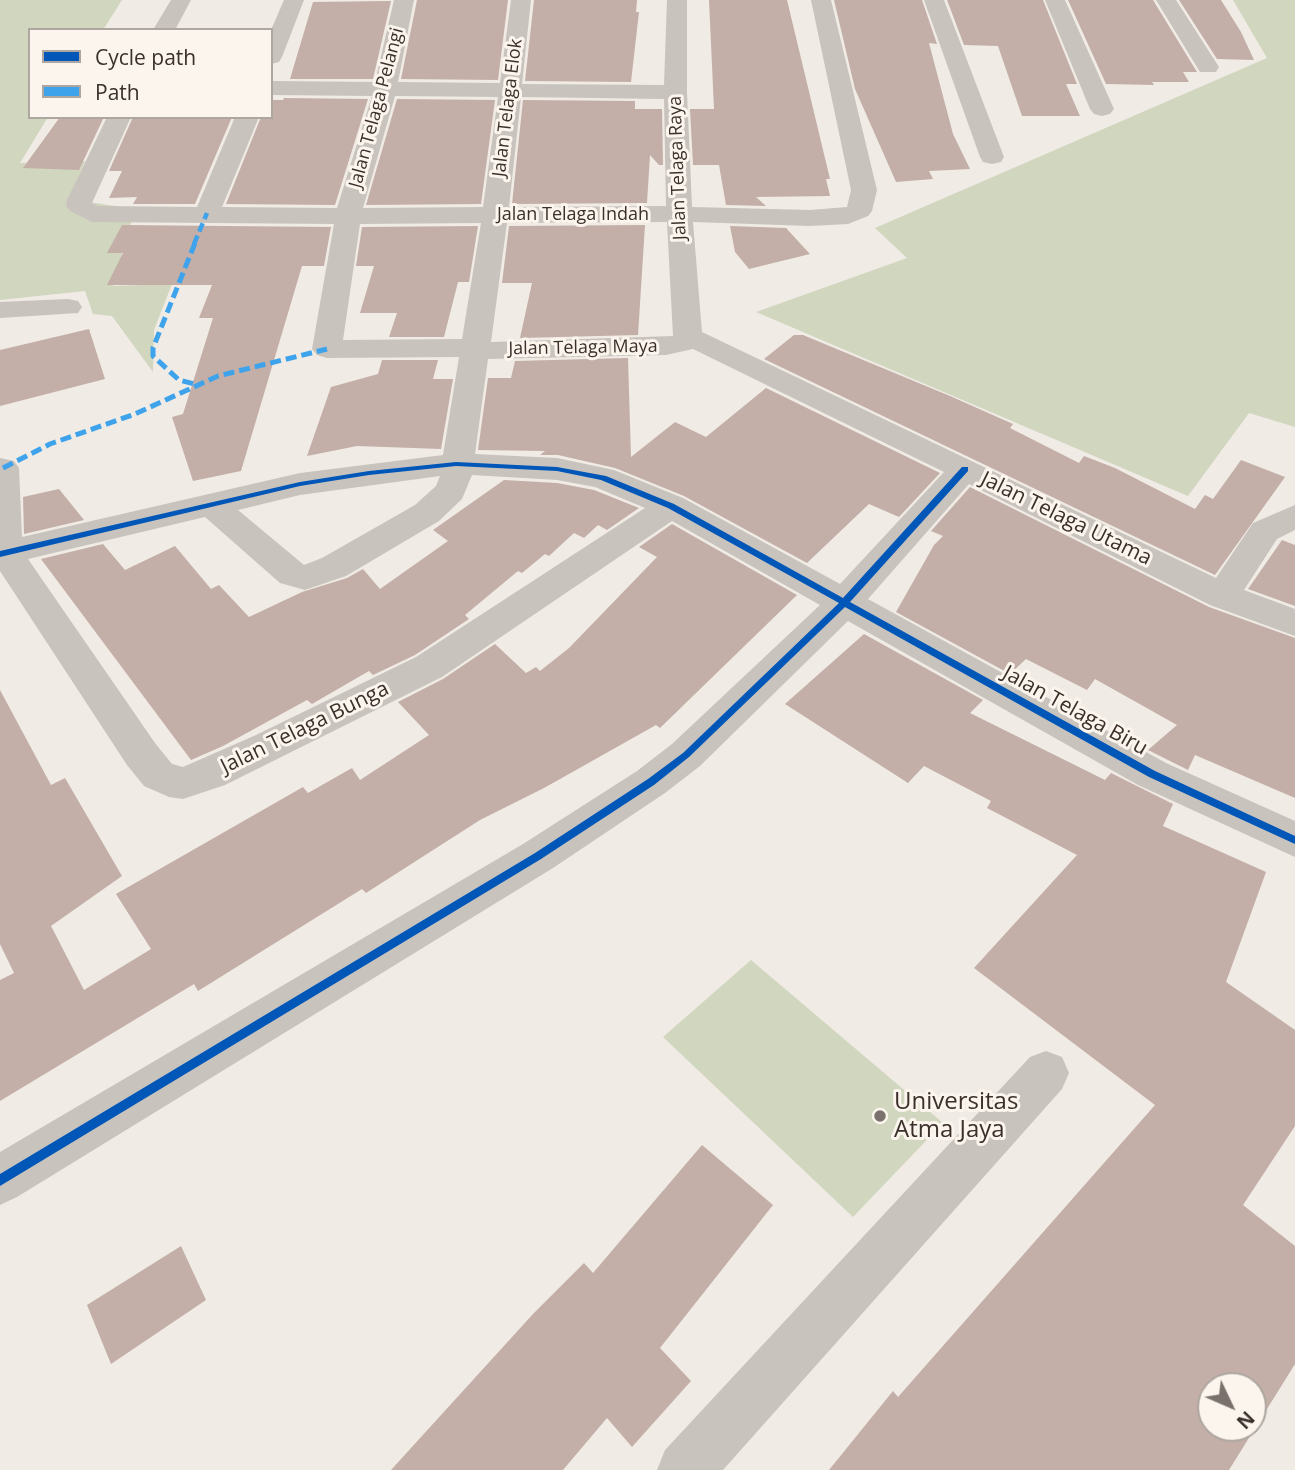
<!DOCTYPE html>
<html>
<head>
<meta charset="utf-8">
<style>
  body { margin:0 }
  #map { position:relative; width:1295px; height:1470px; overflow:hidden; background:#f0ebe5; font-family:"Open Sans",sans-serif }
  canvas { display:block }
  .legend { position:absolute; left:28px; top:28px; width:245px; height:91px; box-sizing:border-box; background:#fbf5ee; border:2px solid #aea6a0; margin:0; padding:9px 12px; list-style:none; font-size:21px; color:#3b302b }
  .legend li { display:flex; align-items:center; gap:14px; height:35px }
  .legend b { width:35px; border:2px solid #aea6a0 }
  .north { position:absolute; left:1197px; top:1372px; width:70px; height:70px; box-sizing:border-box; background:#fbf5ee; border:2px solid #aea6a0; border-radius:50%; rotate:134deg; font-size:19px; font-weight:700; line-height:28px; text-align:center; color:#3b302b }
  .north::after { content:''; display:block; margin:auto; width:24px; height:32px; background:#7a716c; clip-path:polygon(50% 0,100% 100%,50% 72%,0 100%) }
</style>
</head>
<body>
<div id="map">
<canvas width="1295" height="1470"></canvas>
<ul class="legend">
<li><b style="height:9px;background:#0057b8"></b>Cycle path</li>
<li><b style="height:9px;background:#3fa3eb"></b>Path</li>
</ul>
<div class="north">N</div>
</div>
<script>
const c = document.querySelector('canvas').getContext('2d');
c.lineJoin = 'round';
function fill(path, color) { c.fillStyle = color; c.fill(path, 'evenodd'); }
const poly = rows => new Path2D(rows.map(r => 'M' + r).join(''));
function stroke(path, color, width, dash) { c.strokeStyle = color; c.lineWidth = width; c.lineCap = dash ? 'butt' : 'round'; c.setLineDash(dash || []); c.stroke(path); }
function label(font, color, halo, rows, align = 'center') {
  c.font = font + ' "Open Sans",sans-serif'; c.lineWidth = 6; c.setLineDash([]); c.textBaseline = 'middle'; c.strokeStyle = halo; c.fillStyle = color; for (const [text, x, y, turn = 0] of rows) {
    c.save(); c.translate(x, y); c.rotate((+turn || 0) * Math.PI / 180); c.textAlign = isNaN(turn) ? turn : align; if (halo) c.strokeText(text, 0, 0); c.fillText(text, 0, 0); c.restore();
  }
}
const green = poly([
  [0,0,122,0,103,30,30,30,30,117,48,117,20,163,85,161,69,199,135,209,113,286,172,284,154,330,153,372,112,316,93,314,85,291,0,300],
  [1233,0,1295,0,1295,427,1249,413,1188,496,756,312,907,258,875,228,1267,58],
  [751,960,943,1123,853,1217,663,1037]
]);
const building = poly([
  [417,0,508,0,498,80,401,79],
  [534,0,637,0,636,12,639,12,631,82,525,81],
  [709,0,787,0,830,179,826,179,830,196,756,197,766,206,726,205,719,165,693,165,690,109,714,109],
  [834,0,922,0,937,44,929,43,953,134,970,169,929,171,933,179,896,182,855,89],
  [947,0,1043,0,1077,84,1066,84,1080,116,1022,116,998,46,964,45],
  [1068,0,1153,0,1197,72,1183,72,1189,82,1152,82,1154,85,1106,84],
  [1179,0,1221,0,1241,32,1254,60,1217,59],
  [388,1,391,1,373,79,290,79,313,2],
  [284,98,368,99,335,205,226,204,261,117,271,117,271,100,283,100],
  [397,99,495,100,481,204,366,205],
  [523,100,635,101,635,109,662,109,663,165,659,165,650,155,647,203,512,204],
  [60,117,104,117,79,170,23,168],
  [133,117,232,117,195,204,133,204,137,197,109,198,122,171,109,171],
  [122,225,331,227,324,266,302,266,241,471,193,481,172,417,183,414,213,318,199,318,212,285,107,285,123,253,107,253],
  [645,225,638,335,520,338,532,283,502,283,509,226],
  [478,226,469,282,458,282,444,337,389,337,397,313,360,313,374,266,356,266,362,227],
  [730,226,786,228,810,254,749,269,735,252],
  [89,329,105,379,0,406,0,350],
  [794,335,803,335,950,396,1013,424,1010,428,1079,463,1084,456,1115,468,1195,509,1205,495,1213,499,1241,460,1285,477,1215,575,764,359],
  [628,358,631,457,675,422,706,437,766,388,940,473,899,517,869,504,807,563,684,496,615,468,558,455,540,455,545,451,478,450,488,378,511,378,515,361],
  [382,360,438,360,433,379,453,379,441,449,357,446,307,456,331,387,378,374],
  [504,480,557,483,594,490,639,508,607,530,598,525,584,538,574,533,549,556,545,554,522,573,518,571,465,615,469,619,415,655,373,675,369,671,312,704,307,700,223,746,191,760,41,559,103,544,125,570,175,546,211,589,219,585,249,617,302,592,347,578,363,569,380,589,448,541,433,530],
  [970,487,1209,607,1295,638,1295,798,1195,755,1188,770,1148,750,1177,725,1095,679,1087,690,1026,659,1010,674,896,612,934,545,943,536,931,531],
  [59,489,84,520,24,534,23,497],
  [672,524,797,595,660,728,656,725,544,788,480,820,366,893,362,889,198,991,194,984,0,1101,0,980,14,973,0,944,0,690,51,785,65,778,122,876,51,926,84,990,151,949,116,894,303,787,308,793,352,768,360,780,429,735,398,702,443,679,495,644,526,673,536,667,540,671,569,648,657,557,639,547],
  [1282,540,1295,545,1295,606,1248,589],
  [864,634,983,700,970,713,1105,780,1111,773,1173,804,1163,826,1266,872,1226,982,1295,1030,1295,1126,1243,1205,1295,1246,1295,1364,1229,1470,829,1470,893,1391,898,1397,1155,1105,974,968,1077,855,987,808,991,801,924,766,908,783,785,704],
  [1211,1386,1253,1386,1253,1428,1211,1428],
  [702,1145,773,1205,660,1348,691,1381,632,1447,607,1418,563,1470,391,1470,533,1314,584,1263,593,1273],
  [181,1246,206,1300,111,1364,87,1305]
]);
const minor = poly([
  [171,0,191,0,175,30,153,30,171,0],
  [284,0,304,0,282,57,279,62,271,64,271,30,284,0],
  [394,0,414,0,398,82,500,83,511,0,531,0,522,84,664,85,667,0,687,0,687,92,692,207,810,210,847,207,851,190,811,0,831,0,877,190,872,211,868,216,848,224,810,226,693,222,702,332,1216,578,1253,523,1295,505,1295,530,1277,539,1244,590,1295,609,1295,636,1210,605,969,484,868,599,1166,763,1295,821,1295,857,1138,785,848,621,700,766,665,793,553,868,17,1197,0,1205,0,1152,523,844,637,771,672,744,820,605,672,521,442,677,225,785,183,799,169,797,144,786,127,765,0,571,0,458,14,461,19,468,22,537,300,473,443,455,459,357,327,358,317,355,312,349,334,224,92,222,70,211,66,206,67,200,107,117,131,117,92,203,98,206,197,207,235,117,259,117,222,207,337,208,372,96,271,95,271,81,375,82,394,0],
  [395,96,498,97,483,207,363,208,395,96],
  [521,97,664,99,666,206,509,207,521,97],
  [667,222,673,336,491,342,507,223,667,222],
  [481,223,462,339,343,340,360,224,481,223],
  [693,349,944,472,840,584,683,498,614,470,557,458,475,454,488,359,666,355,693,349],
  [472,475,557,480,595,487,645,508,416,657,256,735,183,767,172,764,155,743,28,559,205,517,280,583,305,590,346,576,439,521,462,499,472,475],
  [440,476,436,486,415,505,322,558,304,565,238,510,300,495,440,476],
  [924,0,944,0,1004,157,1001,162,992,164,983,162,980,157,924,0],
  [1045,0,1065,0,1114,109,1110,114,1102,116,1094,114,1090,109,1045,0],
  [1156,0,1176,0,1219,67,1216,72,1200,72,1156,0],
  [68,299,78,301,82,307,78,313,0,318,0,302,68,299],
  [1046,1051,1062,1057,1069,1073,1062,1089,723,1470,657,1470,665,1450,1030,1057,1046,1051]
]);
const quietFar1 = poly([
  [194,244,207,213]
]);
const quiet = poly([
  [195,243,153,348,153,356,179,380,198,385],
  [3,468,50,444,135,414,218,376,327,349]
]);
const cycleway = poly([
  [456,462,557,467,606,476,674,504,843,598,962,467,968,467,968,471,850,602,1155,771,1295,836,1295,844,1149,777,845,607,689,757,654,785,541,859,0,1186,0,1174,535,853,648,779,683,753,839,603,668,508,601,480,557,471,456,466,369,475,300,486,0,557,0,551,300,482,369,471,456,462]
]);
const markers = [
  [880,1116,7,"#7a716c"]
];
const farStreetnames = [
  ["Jalan Telaga Pelangi",377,108,-75],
  ["Jalan Telaga Elok",508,108,-83],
  ["Jalan Telaga Raya",678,168,-92],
  ["Jalan Telaga Indah",573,215],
  ["Jalan Telaga Maya",583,348,-1]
];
const streetNames = [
  ["Jalan Telaga Utama",1066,519,26],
  ["Jalan Telaga Biru",1075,711,29],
  ["Jalan Telaga Bunga",305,728,-26]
];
const nearPoinames = [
  ["Universitas",894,1102],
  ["Atma Jaya",894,1130]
];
fill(green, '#d1d6bf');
fill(building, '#c3afa7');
fill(minor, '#c9c3be');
stroke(quietFar1, '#3fa3eb', 4.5, [9, 4.5]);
stroke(quiet, '#3fa3eb', 5, [11, 5]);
fill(cycleway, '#0057b8');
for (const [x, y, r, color] of markers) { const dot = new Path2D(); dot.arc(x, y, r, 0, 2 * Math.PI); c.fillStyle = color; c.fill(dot); stroke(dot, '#fbf5ee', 2.5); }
label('18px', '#3b302b', '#fbf5ee', farStreetnames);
label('21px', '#3b302b', '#fbf5ee', streetNames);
label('24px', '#3b302b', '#fbf5ee', nearPoinames, 'left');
</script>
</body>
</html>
